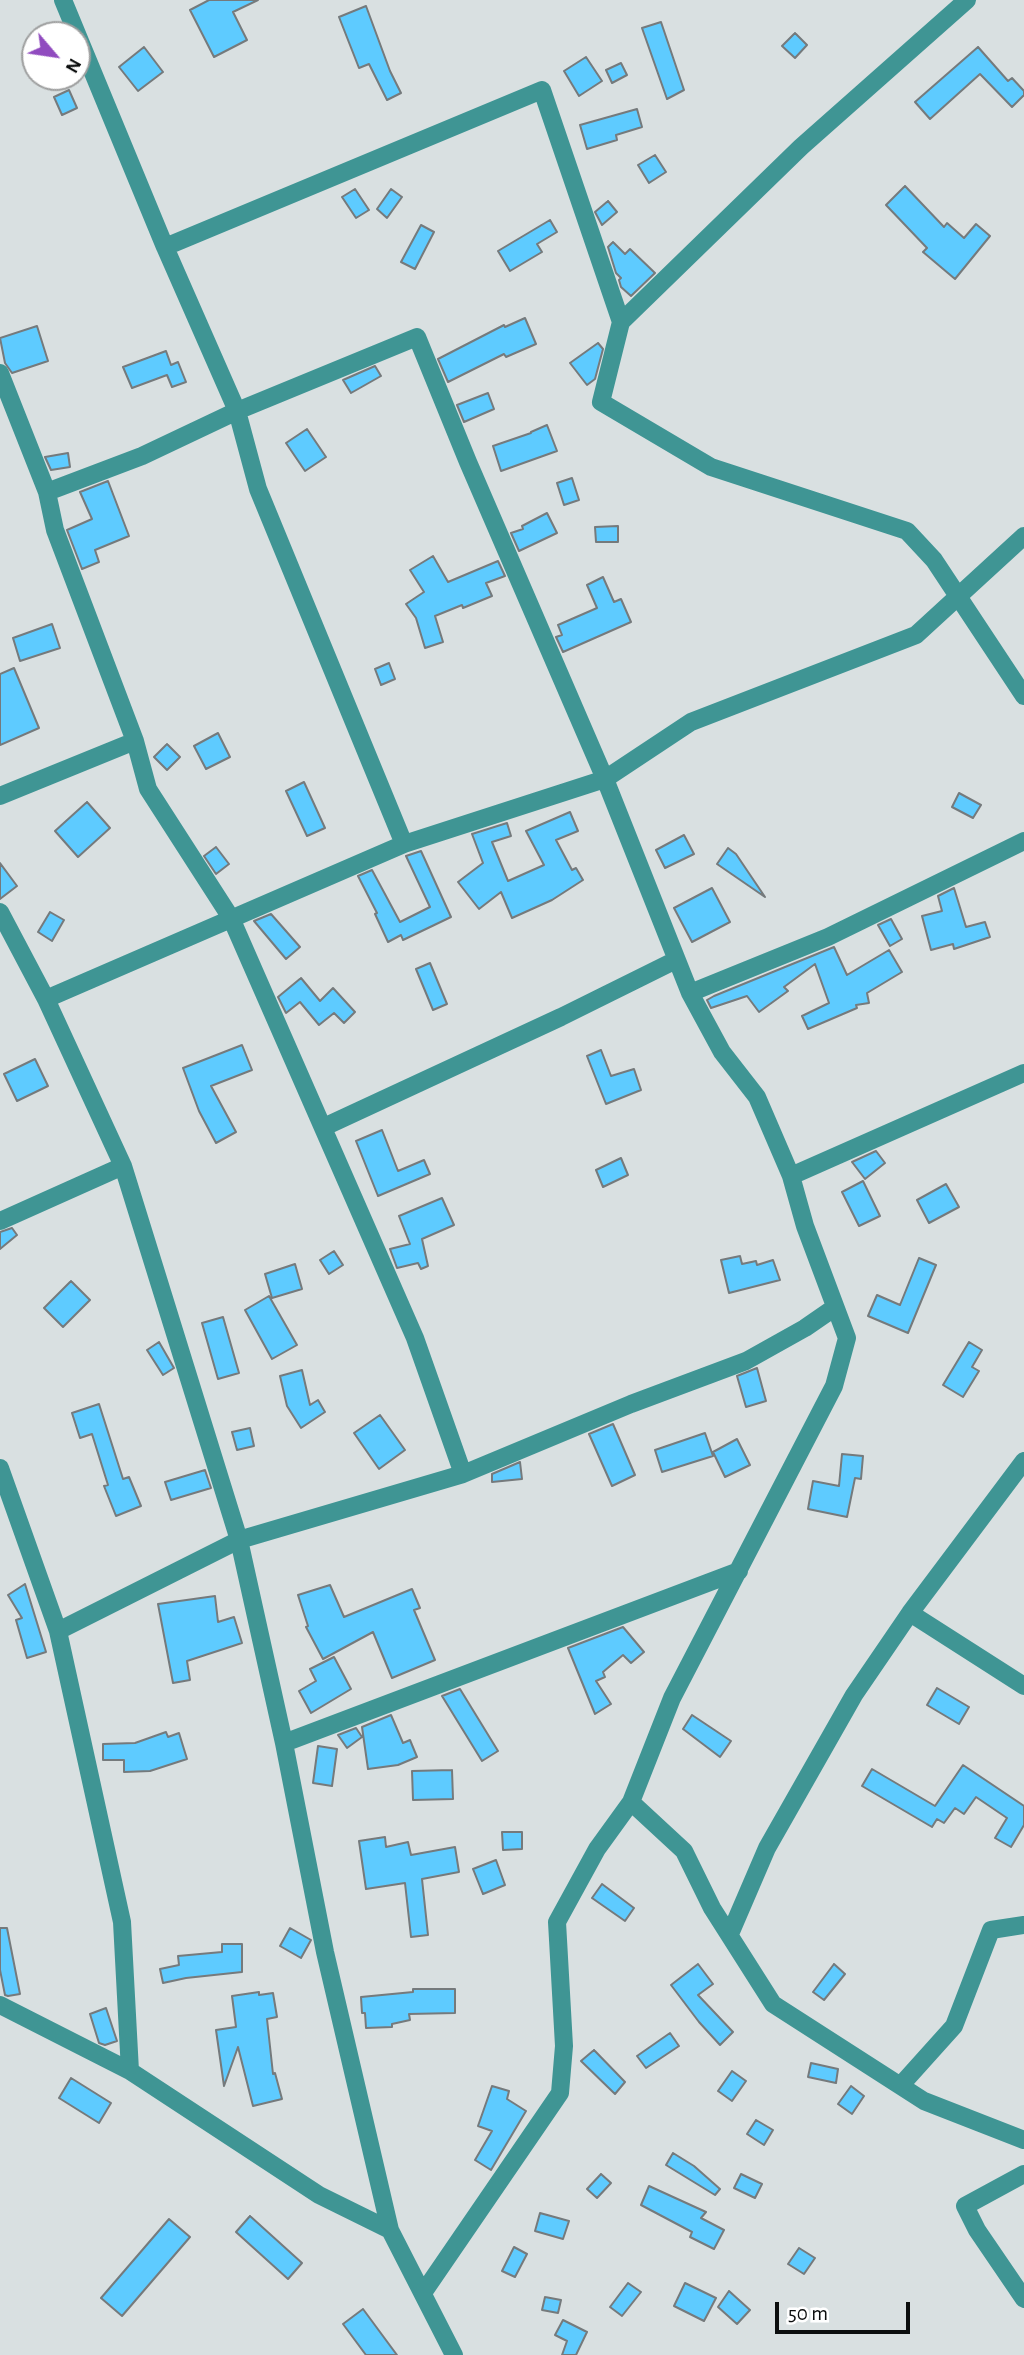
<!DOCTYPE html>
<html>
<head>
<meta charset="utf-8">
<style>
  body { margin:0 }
  #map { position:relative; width:1024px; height:2355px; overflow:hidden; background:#d9e0e1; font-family:"Alegreya Sans",sans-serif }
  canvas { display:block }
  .north { position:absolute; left:21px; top:21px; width:70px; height:70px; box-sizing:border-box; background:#fff; border:2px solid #9e9f9f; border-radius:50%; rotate:119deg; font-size:19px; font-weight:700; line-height:28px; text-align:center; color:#0c0e0e }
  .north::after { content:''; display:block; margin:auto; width:24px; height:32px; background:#904bbf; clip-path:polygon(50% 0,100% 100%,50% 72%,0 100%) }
  .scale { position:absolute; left:775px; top:2302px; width:135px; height:32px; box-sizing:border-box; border:4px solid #0c0e0e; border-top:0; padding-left:9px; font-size:21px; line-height:24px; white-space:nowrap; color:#0c0e0e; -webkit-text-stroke:5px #fff; paint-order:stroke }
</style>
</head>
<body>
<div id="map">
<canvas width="1024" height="2355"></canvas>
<div class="north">N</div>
<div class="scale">50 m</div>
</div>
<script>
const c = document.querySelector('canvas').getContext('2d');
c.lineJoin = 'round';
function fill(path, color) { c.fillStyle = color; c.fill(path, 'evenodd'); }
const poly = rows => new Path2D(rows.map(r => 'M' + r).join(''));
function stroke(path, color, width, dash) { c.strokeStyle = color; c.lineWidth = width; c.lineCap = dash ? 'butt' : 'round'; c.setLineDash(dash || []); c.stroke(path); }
const building = poly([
  [209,0,258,0,233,12,247,40,214,57,190,10,209,0],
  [366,6,390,71,401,93,387,100,369,64,359,68,339,17,366,6],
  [661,22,684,90,667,99,642,28,661,22],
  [795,33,807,45,795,58,782,46,795,33],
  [144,47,163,72,138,91,119,67,144,47],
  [978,47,1008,81,1012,78,1024,91,1024,95,1012,107,980,74,930,119,915,102,978,47],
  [586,57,602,81,579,96,564,71,586,57],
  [621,63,627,75,612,83,606,70,621,63],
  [69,90,77,108,62,115,54,97,69,90],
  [637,109,642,127,616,135,617,140,587,149,580,125,637,109],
  [655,155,666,172,649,183,638,165,655,155],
  [905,186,944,227,947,223,964,238,976,224,990,236,955,279,923,252,927,248,886,205,905,186],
  [355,189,369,210,356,218,342,197,355,189],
  [391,189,402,197,387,218,377,209,391,189],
  [608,201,617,212,602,225,595,212,608,201],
  [550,220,557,232,537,244,542,252,510,271,498,251,550,220],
  [421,225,434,232,415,269,401,262,421,225],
  [613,242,625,254,630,249,655,273,631,296,621,287,619,280,621,278,616,273,608,247,613,242],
  [525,318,536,344,506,357,504,354,448,382,438,359,504,325,505,327,525,318],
  [37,326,48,361,12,373,5,363,0,338,37,326],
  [598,343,603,349,595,379,587,385,570,363,598,343],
  [166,351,171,365,178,362,186,382,172,387,167,375,132,388,123,367,166,351],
  [375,366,381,376,351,393,343,380,375,366],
  [488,393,494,409,464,422,457,405,488,393],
  [547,425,557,451,501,471,493,446,531,433,531,432,547,425],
  [307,429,326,457,305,471,286,443,307,429],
  [68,453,70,467,51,470,45,457,68,453],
  [572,478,579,500,564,505,557,483,572,478],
  [108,481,129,536,95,550,99,562,82,569,67,530,92,519,80,492,108,481],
  [547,513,557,533,519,551,511,533,523,529,522,526,547,513],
  [618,526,618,542,596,542,595,527,618,526],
  [433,556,448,582,498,561,505,576,486,583,492,596,463,608,462,605,435,616,443,642,425,648,416,618,406,604,424,592,410,570,433,556],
  [603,577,614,602,621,599,631,622,563,652,556,637,562,635,558,625,597,608,587,585,603,577],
  [52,624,60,648,20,661,13,638,52,624],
  [389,663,395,679,381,685,375,669,389,663],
  [14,668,39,728,0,745,0,674,14,668],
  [218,733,230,757,206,769,194,746,218,733],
  [167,744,180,757,167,770,154,757,167,744],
  [304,782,325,828,307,836,286,791,304,782],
  [959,793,981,805,973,818,952,807,959,793],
  [87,802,110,828,78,857,55,831,87,802],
  [570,812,578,831,556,840,572,870,576,868,583,880,552,900,512,918,501,892,479,909,458,882,483,863,472,834,507,823,511,836,492,842,508,881,544,865,526,831,570,812],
  [684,835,694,854,665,868,656,850,684,835],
  [216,847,229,864,216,874,204,856,216,847],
  [728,848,736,854,765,897,717,864,728,848],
  [421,851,451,917,403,940,401,935,388,942,375,914,377,913,358,876,372,870,400,922,430,907,406,856,421,851],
  [0,863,17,886,0,899,0,863],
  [712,888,730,922,692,942,674,908,712,888],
  [954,888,966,927,985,922,990,937,954,949,953,944,931,950,922,916,942,911,938,896,954,888],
  [50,912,64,920,52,941,38,932,50,912],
  [271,914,300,947,286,959,254,921,271,914],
  [891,919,902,939,890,946,878,925,891,919],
  [834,947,847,975,889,950,902,972,867,993,869,1003,856,1005,857,1008,808,1029,802,1016,829,1003,815,964,784,987,788,991,759,1012,747,996,711,1008,707,1000,714,996,834,947],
  [430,963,447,1004,433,1010,416,969,430,963],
  [301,978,320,1001,333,988,355,1012,344,1023,334,1013,319,1025,300,1002,286,1013,278,997,301,978],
  [242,1045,252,1070,211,1086,236,1132,216,1143,199,1111,183,1068,242,1045],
  [601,1050,611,1076,634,1069,641,1090,606,1104,587,1056,601,1050],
  [35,1059,48,1086,17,1101,4,1074,35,1059],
  [382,1130,398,1171,424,1160,430,1174,378,1196,356,1141,382,1130],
  [876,1151,885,1163,865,1179,852,1162,876,1151],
  [621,1158,628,1175,603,1187,596,1170,621,1158],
  [863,1181,880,1216,859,1226,842,1192,863,1181],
  [946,1184,959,1207,929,1223,917,1200,946,1184],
  [442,1198,454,1225,422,1239,428,1266,421,1269,418,1263,397,1268,390,1249,410,1244,399,1216,442,1198],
  [12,1228,17,1235,0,1249,0,1232,12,1228],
  [334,1251,343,1265,329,1274,320,1260,334,1251],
  [740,1256,742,1264,756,1261,757,1265,773,1260,780,1280,729,1293,721,1260,740,1256],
  [919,1258,936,1265,908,1333,868,1316,877,1295,900,1305,919,1258],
  [295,1264,302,1289,272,1298,265,1274,295,1264],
  [71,1281,90,1300,63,1327,44,1308,71,1281],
  [269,1296,297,1345,272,1359,245,1310,269,1296],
  [223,1317,239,1373,218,1379,202,1323,223,1317],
  [159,1342,174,1368,163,1375,147,1350,159,1342],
  [969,1342,982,1350,972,1367,979,1371,963,1397,943,1385,969,1342],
  [757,1368,766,1401,746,1407,737,1376,757,1368],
  [302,1370,310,1405,318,1400,325,1412,301,1428,287,1406,280,1376,302,1370],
  [99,1404,123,1479,129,1477,141,1506,116,1516,104,1486,108,1485,92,1434,80,1438,72,1413,99,1404],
  [380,1415,405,1450,379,1469,354,1433,380,1415],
  [613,1424,635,1475,612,1486,589,1434,613,1424],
  [250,1428,254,1446,237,1450,232,1432,250,1428],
  [705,1433,713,1456,662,1472,655,1450,705,1433],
  [737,1439,750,1465,725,1477,713,1452,737,1439],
  [842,1454,863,1456,861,1479,855,1478,847,1517,808,1509,813,1481,839,1486,842,1454],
  [520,1462,522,1479,492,1482,492,1474,520,1462],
  [205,1470,211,1488,171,1500,165,1482,205,1470],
  [25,1584,46,1652,27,1658,16,1620,22,1618,8,1595,25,1584],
  [330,1585,344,1617,412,1589,420,1608,414,1610,435,1660,392,1678,373,1632,323,1659,306,1627,308,1626,298,1595,330,1585],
  [215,1596,218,1622,234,1617,242,1643,187,1661,190,1680,173,1683,158,1604,215,1596],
  [623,1627,644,1652,631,1663,623,1655,603,1672,605,1677,596,1681,611,1704,595,1714,568,1648,623,1627],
  [334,1657,351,1689,311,1713,299,1691,316,1681,310,1669,334,1657],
  [937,1688,969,1707,959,1724,927,1705,937,1688],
  [460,1689,498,1751,482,1761,442,1696,460,1689],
  [391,1715,403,1743,410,1740,417,1757,398,1765,368,1769,362,1727,391,1715],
  [692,1715,731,1741,720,1757,683,1729,692,1715],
  [356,1728,362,1737,347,1748,338,1735,356,1728],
  [166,1732,168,1737,179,1733,187,1759,150,1771,124,1772,124,1760,103,1760,103,1744,135,1743,166,1732],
  [318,1746,337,1749,332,1786,313,1783,318,1746],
  [963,1765,1024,1806,1024,1825,1011,1847,995,1838,1007,1818,976,1797,964,1814,955,1808,944,1823,937,1819,932,1827,862,1786,872,1769,935,1806,963,1765],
  [452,1770,453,1799,413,1800,412,1771,452,1770],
  [502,1832,522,1832,522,1849,503,1850,502,1832],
  [385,1837,386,1847,408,1842,411,1855,455,1847,459,1872,422,1879,428,1935,411,1937,405,1883,366,1889,359,1841,385,1837],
  [496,1860,505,1885,483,1894,473,1869,496,1860],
  [602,1884,634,1908,625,1921,592,1898,602,1884],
  [0,1928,7,1928,20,1994,8,1996,5,1995,0,1970,0,1928],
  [290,1928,311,1940,301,1958,280,1946,290,1928],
  [222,1944,242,1944,242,1972,186,1978,163,1983,160,1969,179,1965,178,1956,222,1952,222,1944],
  [698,1964,713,1984,698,1995,733,2032,720,2045,699,2022,671,1985,698,1964],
  [834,1964,845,1974,824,2000,813,1992,834,1964],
  [413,1989,455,1989,455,2013,409,2014,410,2020,392,2024,392,2027,366,2028,365,2013,362,2013,361,1997,413,1992,413,1989],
  [259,1992,259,1995,273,1993,277,2017,267,2019,273,2074,275,2073,282,2099,253,2106,238,2047,224,2086,216,2030,236,2027,232,1996,259,1992],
  [106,2008,117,2041,105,2045,99,2043,90,2014,106,2008],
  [670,2033,679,2046,646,2068,637,2056,670,2033],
  [594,2050,625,2082,615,2094,581,2061,594,2050],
  [811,2063,838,2069,836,2083,808,2077,811,2063],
  [732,2071,746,2081,732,2101,718,2091,732,2071],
  [71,2078,111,2103,99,2123,59,2098,71,2078],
  [492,2086,509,2091,507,2099,526,2111,491,2170,475,2160,492,2131,478,2126,492,2086],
  [851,2086,864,2096,852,2114,838,2104,851,2086],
  [756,2120,773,2130,764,2145,747,2134,756,2120],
  [673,2153,694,2166,720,2189,715,2195,666,2165,673,2153],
  [601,2174,611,2183,597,2198,587,2189,601,2174],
  [741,2174,762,2184,755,2198,734,2188,741,2174],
  [649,2186,706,2212,701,2218,724,2230,714,2249,690,2237,692,2232,641,2205,649,2186],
  [540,2213,569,2221,563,2239,535,2231,540,2213],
  [250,2216,302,2263,288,2279,236,2232,250,2216],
  [169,2219,190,2237,122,2316,101,2298,169,2219],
  [514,2247,527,2254,515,2277,502,2271,514,2247],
  [799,2248,815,2258,804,2274,788,2264,799,2248],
  [628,2283,641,2292,622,2316,610,2307,628,2283],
  [685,2283,716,2298,704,2321,674,2306,685,2283],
  [729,2291,750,2310,737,2324,718,2307,729,2291],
  [545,2297,561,2300,558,2313,542,2310,545,2297],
  [363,2309,397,2355,366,2355,343,2324,363,2309],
  [563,2320,587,2332,576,2355,562,2355,567,2341,555,2335,563,2320]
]);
const minor = poly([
  [63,0,165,247],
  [621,322,801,147,967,0],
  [0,373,47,492,55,530,135,741,148,789,231,918,415,1338,463,1474],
  [47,492,142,456,237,411,417,337,468,462,605,779,690,993,722,1052,757,1097,791,1176,805,1226,847,1338,834,1386,672,1698,631,1802,597,1849,557,1922,564,2046,560,2093,423,2293],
  [0,796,135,741],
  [404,844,258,489,237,411,165,247,542,90,621,322,601,402,711,467,907,531,934,560,1024,696],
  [0,912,46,999,123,1166,239,1540,284,1743,325,1952,390,2230,454,2355],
  [690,993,828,937,1024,841],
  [46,999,404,844,605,779,691,722,916,635,1024,536],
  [324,1127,561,1017,676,960],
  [791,1176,1024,1073],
  [0,1221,123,1166],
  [0,1468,58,1631,122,1922,130,2071],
  [910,1613,1024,1686],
  [58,1631,239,1540,463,1474,631,1404,746,1361,805,1328,834,1308],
  [284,1743,739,1571],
  [631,1802,684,1851,712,1908,773,2004,924,2101,1024,2140],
  [730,1934,767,1848,854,1695,910,1613,1024,1461],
  [0,2005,130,2071,319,2195,390,2230],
  [901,2085,954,2026,991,1930,1024,1925],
  [1024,2174,965,2206,977,2230,1024,2299]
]);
fill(building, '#5ecbff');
stroke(building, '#757a7c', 2);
stroke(minor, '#3f9594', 18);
</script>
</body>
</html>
